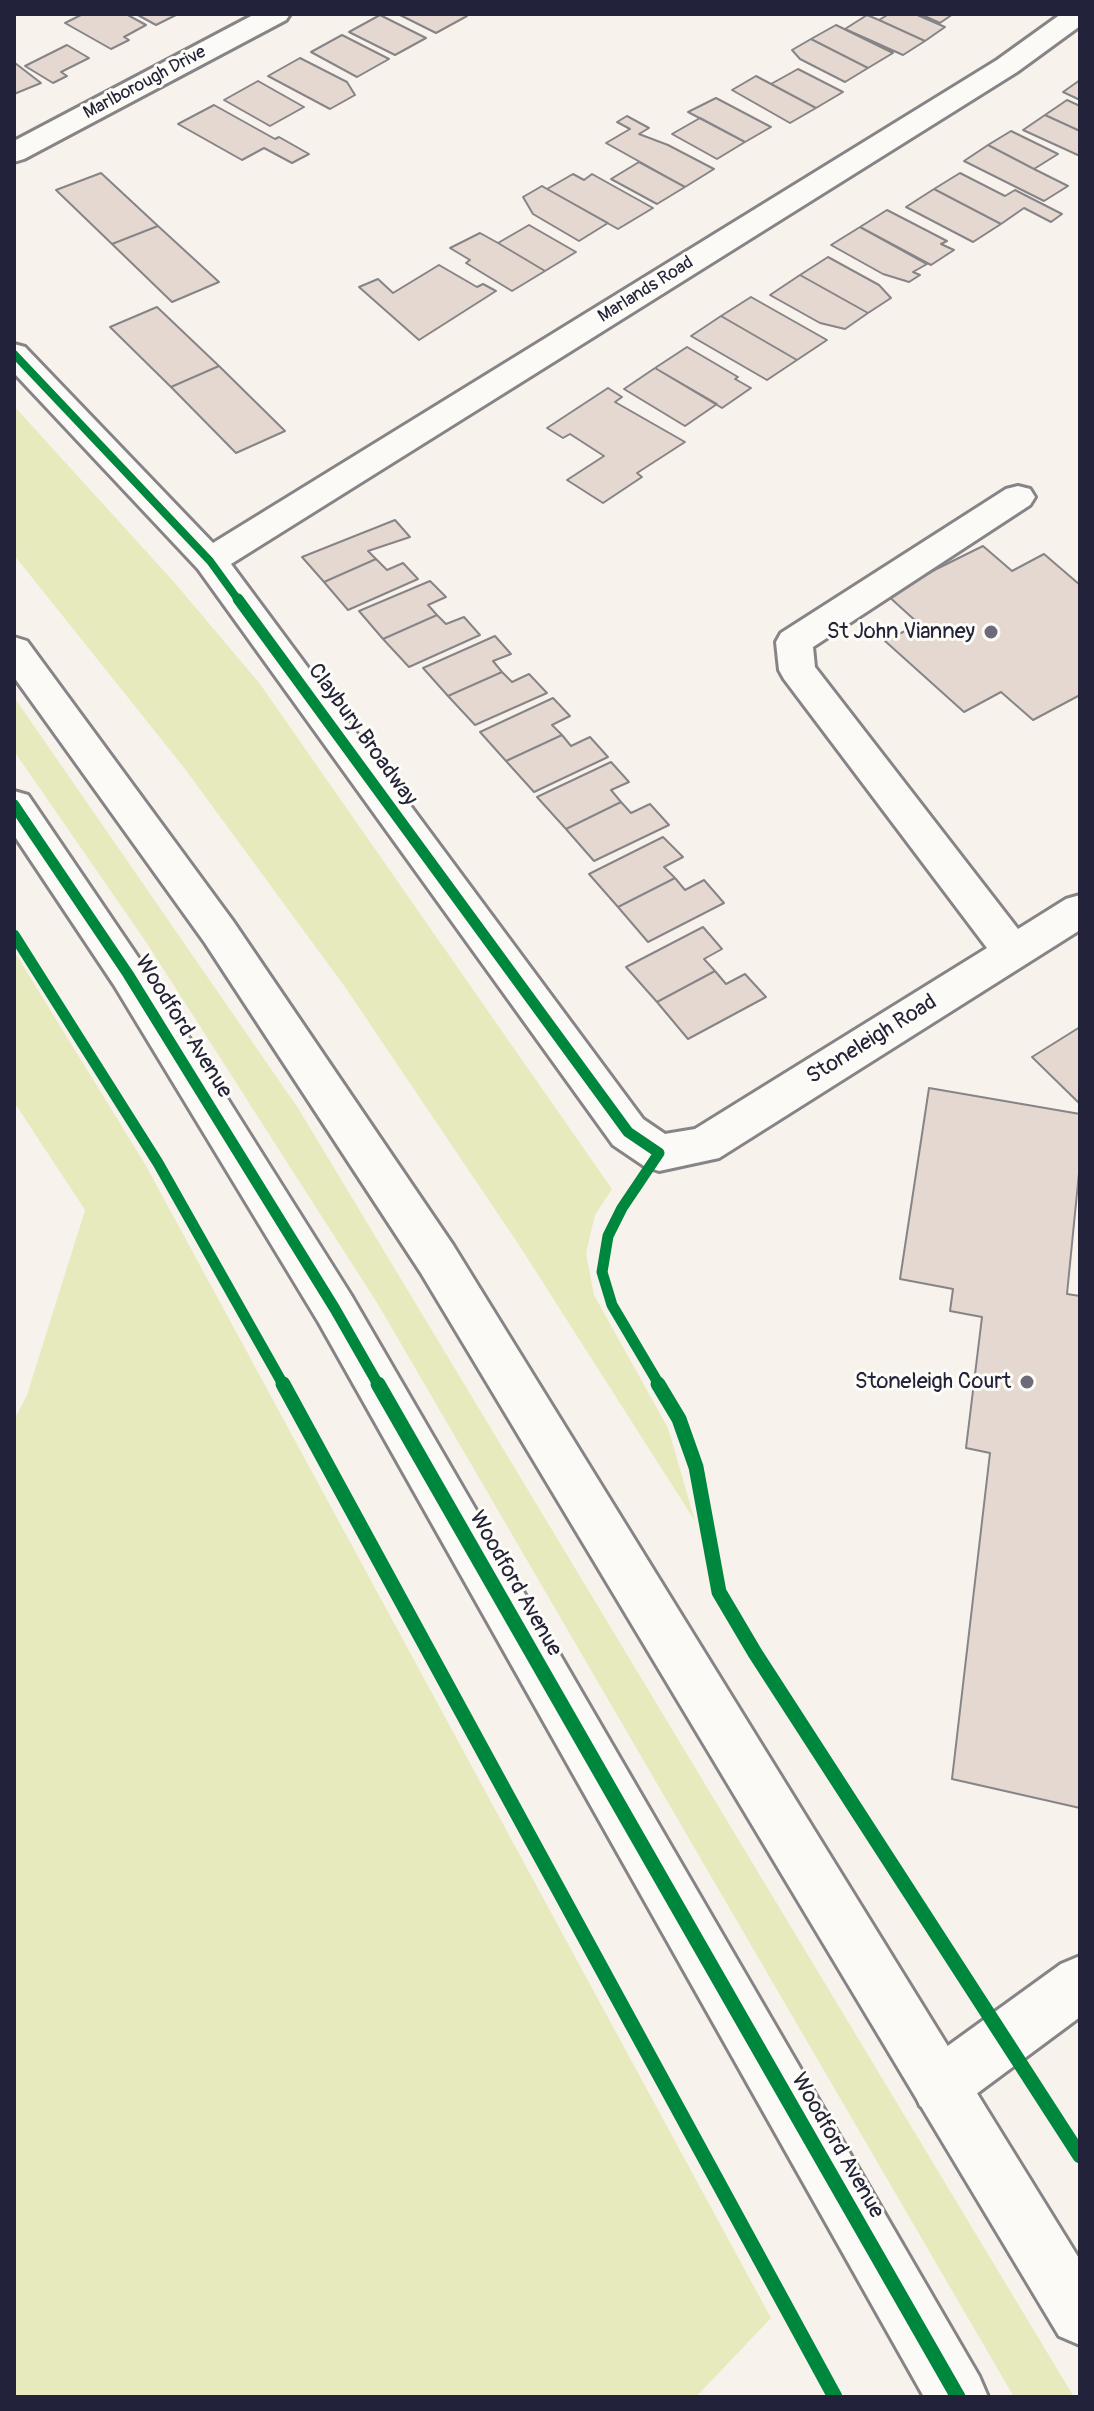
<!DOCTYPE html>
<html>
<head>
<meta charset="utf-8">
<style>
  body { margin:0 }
  #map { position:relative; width:1094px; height:2411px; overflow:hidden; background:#f8f2ed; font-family:Pangolin,sans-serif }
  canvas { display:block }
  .frame { position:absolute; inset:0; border:16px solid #22223b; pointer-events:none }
</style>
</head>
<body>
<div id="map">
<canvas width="1094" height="2411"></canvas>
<div class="frame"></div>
</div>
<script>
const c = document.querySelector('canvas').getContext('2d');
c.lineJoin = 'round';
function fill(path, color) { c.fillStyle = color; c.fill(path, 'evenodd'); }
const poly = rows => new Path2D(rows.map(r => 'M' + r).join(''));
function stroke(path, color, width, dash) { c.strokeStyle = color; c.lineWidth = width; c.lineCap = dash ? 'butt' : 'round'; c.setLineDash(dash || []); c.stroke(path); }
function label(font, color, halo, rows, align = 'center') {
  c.font = font + ' Pangolin,sans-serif'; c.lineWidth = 6; c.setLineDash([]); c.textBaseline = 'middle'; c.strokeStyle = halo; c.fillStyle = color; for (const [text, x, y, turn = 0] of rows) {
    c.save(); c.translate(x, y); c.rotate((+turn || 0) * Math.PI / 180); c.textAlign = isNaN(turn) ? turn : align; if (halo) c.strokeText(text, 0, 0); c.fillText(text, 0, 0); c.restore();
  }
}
const green = poly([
  [14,406,174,582,260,684,612,1189,595,1215,586,1253,594,1295,668,1428,695,1521,519,1245,345,987,185,769,14,555],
  [14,697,298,1108,1074,2397,1014,2397,379,1306,146,942,14,751],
  [14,951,145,1164,771,2318,696,2397,14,2397,14,1420,27,1395,85,1210,14,1102]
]);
const building = poly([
  [83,14,126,14,146,25,124,37,129,40,111,49,65,23,83,14],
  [136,14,178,14,156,25,136,14],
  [398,14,463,14,467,16,436,33,398,14],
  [889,14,915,14,945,27,925,41,879,20,889,14],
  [920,14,953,14,940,23,920,14],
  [380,15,426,38,395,55,349,32,380,15],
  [867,15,879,20,925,41,903,55,845,29,867,15],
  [836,25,893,53,868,68,811,39,836,25],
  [342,35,389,59,357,77,311,52,342,35],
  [811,39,868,68,845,82,800,59,792,50,811,39],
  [67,45,89,58,61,72,67,76,53,83,25,66,67,45],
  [300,58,347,82,355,95,330,109,268,76,300,58],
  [14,63,15,63,41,83,14,94,14,63],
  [798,69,843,92,816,108,771,84,798,69],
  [756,76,816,108,790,123,732,90,756,76],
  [1080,80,1080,100,1063,92,1080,80],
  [258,81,304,107,270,126,224,100,258,81],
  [716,98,771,127,745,142,688,112,716,98],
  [1067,100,1080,106,1080,131,1045,115,1067,100],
  [214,105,275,139,279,137,309,154,292,163,264,148,242,160,178,124,214,105],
  [1045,115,1080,131,1080,156,1023,130,1045,115],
  [627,116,649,128,639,134,668,145,714,169,685,187,606,143,630,129,617,122,627,116],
  [700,118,745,142,717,159,672,134,700,118],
  [1011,131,1058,154,1034,169,988,145,1011,131],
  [988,145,1034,169,1068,186,1044,201,964,161,988,145],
  [639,162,685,187,657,204,611,179,639,162],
  [101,173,158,226,112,244,56,190,101,173],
  [960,173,1005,196,1015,190,1062,214,1051,222,1024,208,1001,224,934,189,960,173],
  [573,174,584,180,592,174,653,208,618,229,547,189,573,174],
  [542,186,547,189,608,223,579,241,533,214,523,197,542,186],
  [934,189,1001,224,973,242,906,207,934,189],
  [887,210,947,241,941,244,954,250,931,265,860,227,887,210],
  [529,225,576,252,545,271,498,243,529,225],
  [158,226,219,282,172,302,112,244,158,226],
  [860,227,927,264,913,272,920,275,909,282,883,274,831,245,860,227],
  [480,233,498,243,545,271,512,291,466,263,470,260,450,248,480,233],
  [828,257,879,285,891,298,868,313,800,275,828,257],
  [439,265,477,287,483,284,496,291,419,340,359,287,378,279,393,293,439,265],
  [800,275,868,313,845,329,820,323,770,295,800,275],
  [751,297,827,340,797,360,721,316,751,297],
  [157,307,219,366,171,387,110,327,157,307],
  [721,316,797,360,767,380,691,336,721,316],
  [687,347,738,377,735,379,751,388,722,408,655,368,687,347],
  [219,366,285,431,236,453,171,387,219,366],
  [655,368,717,404,685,426,624,389,655,368],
  [608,388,622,397,615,402,685,442,637,473,642,477,603,503,567,480,604,456,570,434,563,438,547,428,608,388],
  [395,520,410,537,368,551,376,559,324,582,302,557,395,520],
  [983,546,1012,571,1044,554,1080,585,1080,695,1033,720,1001,692,964,712,885,641,919,624,886,594,983,546],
  [376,559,387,570,403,563,418,579,348,610,324,582,376,559],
  [430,581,446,597,428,605,437,615,383,639,359,611,430,581],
  [437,615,446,624,464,617,480,635,409,667,383,639,437,615],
  [495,636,511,654,493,661,502,672,448,696,423,668,495,636],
  [502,672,512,682,529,674,547,693,475,725,448,696,502,672],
  [553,698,570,716,552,725,562,735,506,761,480,732,553,698],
  [562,735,571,746,590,737,608,757,534,792,506,761,562,735],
  [611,762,629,782,611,790,621,802,566,829,537,797,611,762],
  [621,802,631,813,650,804,669,825,594,861,566,829,621,802],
  [663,837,683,857,664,867,675,878,618,907,589,874,663,837],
  [675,878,685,890,704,880,724,903,648,942,618,907,675,878],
  [703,927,722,949,704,959,715,971,657,1002,626,967,703,927],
  [715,971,726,984,745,974,766,997,688,1039,657,1002,715,971],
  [1080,1027,1080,1104,1032,1057,1080,1027],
  [929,1088,1080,1114,1080,1163,1067,1294,1080,1296,1080,1808,952,1779,990,1453,966,1448,982,1317,950,1311,953,1289,900,1279,929,1088]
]);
const minor = poly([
  [255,14,290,14,286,20,24,159,14,162,14,141,255,14],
  [1061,14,1080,14,1080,26,1017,72,231,564,643,1119,665,1134,695,1129,987,948,784,679,779,670,776,642,781,633,1006,489,1018,486,1030,489,1035,497,1030,505,813,647,815,667,1018,929,1066,899,1080,895,1080,930,719,1158,659,1171,644,1166,613,1145,198,569,14,373,14,344,25,347,213,543,997,60,1061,14],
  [1080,1956,1080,2017,960,2106,940,2114,920,2106,912,2086,920,2066,1061,1964,1080,1956]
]);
const highway = poly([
  [14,637,27,641,233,921,453,1245,1080,2260,1080,2345,1059,2336,421,1273,205,943,14,677,14,637],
  [14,791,28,795,142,963,351,1295,979,2376,988,2397,924,2397,319,1323,114,985,14,835,14,791]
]);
const cyclewayFar2 = poly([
  [14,354,210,561,239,601]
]);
const cyclewayFar1 = poly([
  [238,599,628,1132,659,1153,622,1208,608,1236,602,1272,612,1305,660,1386],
  [14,805,128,974,335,1309,379,1386],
  [14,935,158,1163,284,1386]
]);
const cycleway = poly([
  [283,1384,835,2397],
  [378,1384,958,2397],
  [658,1384,679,1419,696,1467,719,1592,755,1653,1080,2156]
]);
const markers = [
  [991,632,8,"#6d6b79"],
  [1027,1382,8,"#6d6b79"]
];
const farStreetnames = [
  ["Marlborough Drive",145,83,-28],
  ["Marlands Road",646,290,-32]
];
const poiNames = [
  ["St John Vianney",975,632],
  ["Stoneleigh Court",1011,1382]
];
const streetNames = [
  ["Claybury Broadway",362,735,54],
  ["Woodford Avenue",183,1027,58],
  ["Stoneleigh Road",872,1040,-32],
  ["Woodford Avenue",515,1584,60],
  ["Woodford Avenue",837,2146,60]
];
fill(green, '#e7eabd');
fill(building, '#e4d8d1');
stroke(building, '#878487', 2);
stroke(minor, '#878487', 6);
stroke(highway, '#878487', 6);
fill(minor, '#fbfaf7');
fill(highway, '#fbfaf7');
stroke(cyclewayFar2, '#00873e', 8);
stroke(cyclewayFar1, '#00873e', 11);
stroke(cycleway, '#00873e', 15);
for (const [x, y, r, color] of markers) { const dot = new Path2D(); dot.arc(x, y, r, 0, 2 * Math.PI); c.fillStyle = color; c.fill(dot); stroke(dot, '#fdfcf7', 3); }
label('18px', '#22223b', '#fdfcf7', farStreetnames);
label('22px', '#22223b', '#fdfcf7', poiNames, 'right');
label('22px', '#22223b', '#fdfcf7', streetNames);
</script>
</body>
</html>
